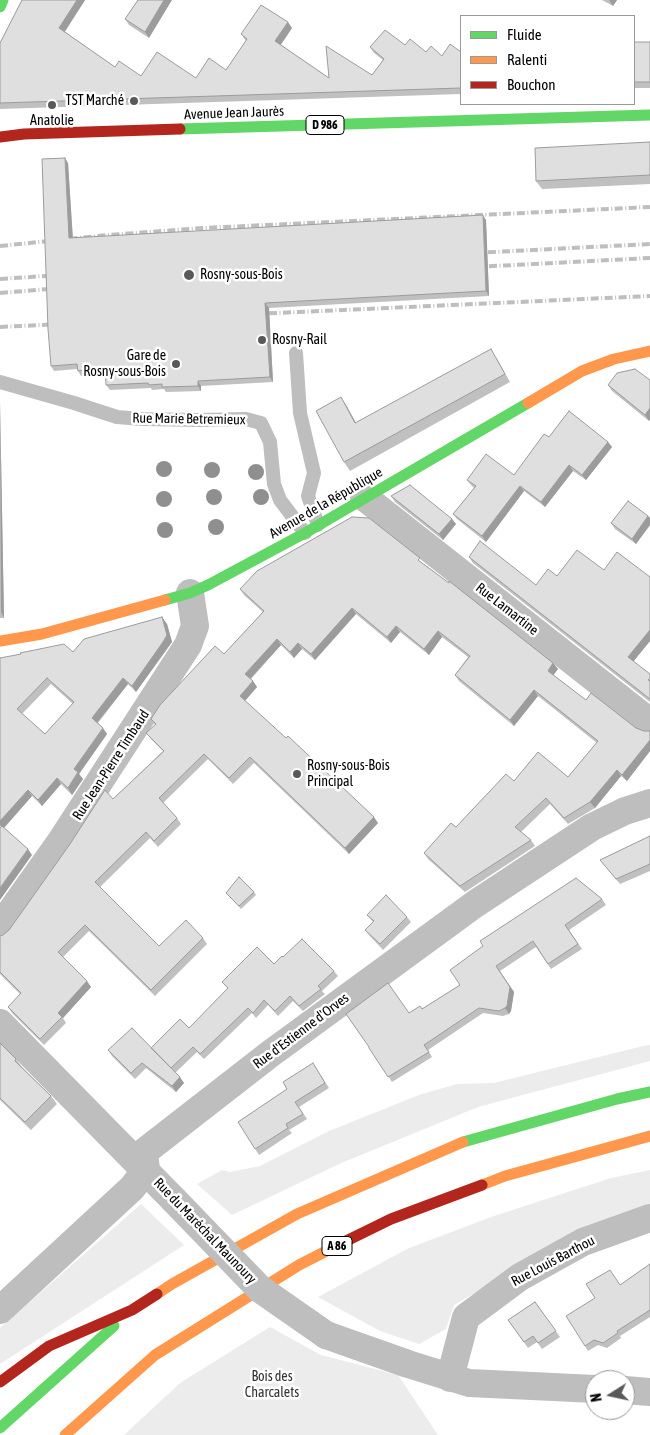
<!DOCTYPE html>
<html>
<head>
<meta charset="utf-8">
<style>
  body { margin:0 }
  #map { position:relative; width:650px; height:1435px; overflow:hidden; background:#fff; font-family:"Asap Condensed",sans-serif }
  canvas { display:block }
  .legend { position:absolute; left:460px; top:15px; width:175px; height:90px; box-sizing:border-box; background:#fff; border:1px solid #999; margin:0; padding:6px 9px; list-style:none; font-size:15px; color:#000 }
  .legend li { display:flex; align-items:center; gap:10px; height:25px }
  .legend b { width:25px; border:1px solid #999 }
  .north { position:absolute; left:585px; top:1370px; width:50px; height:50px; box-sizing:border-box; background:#fff; border:1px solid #999; border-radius:50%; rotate:260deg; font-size:14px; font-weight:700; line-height:20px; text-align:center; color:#000 }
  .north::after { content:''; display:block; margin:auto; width:18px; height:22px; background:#595959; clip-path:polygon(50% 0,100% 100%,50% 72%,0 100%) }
</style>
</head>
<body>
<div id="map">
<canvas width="650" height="1435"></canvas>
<ul class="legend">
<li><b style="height:6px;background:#63d668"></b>Fluide</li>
<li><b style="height:6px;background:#ff974d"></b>Ralenti</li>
<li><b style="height:6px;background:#b3261e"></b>Bouchon</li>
</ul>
<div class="north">N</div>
</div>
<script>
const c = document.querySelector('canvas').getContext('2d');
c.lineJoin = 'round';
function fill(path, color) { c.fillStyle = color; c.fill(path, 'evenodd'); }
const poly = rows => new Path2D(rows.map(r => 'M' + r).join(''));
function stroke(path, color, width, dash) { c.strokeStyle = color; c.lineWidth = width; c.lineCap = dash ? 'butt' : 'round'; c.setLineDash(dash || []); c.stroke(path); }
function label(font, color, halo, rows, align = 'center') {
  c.font = font + ' "Asap Condensed",sans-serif'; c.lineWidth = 5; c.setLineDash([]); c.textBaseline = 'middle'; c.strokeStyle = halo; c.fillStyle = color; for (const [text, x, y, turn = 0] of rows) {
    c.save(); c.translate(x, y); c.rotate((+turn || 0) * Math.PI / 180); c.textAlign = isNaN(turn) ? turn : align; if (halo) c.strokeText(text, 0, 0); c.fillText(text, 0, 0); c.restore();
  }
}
const green = poly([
  [650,1045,650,1061,478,1107,339,1164,232,1215,197,1184,222,1170,230,1172,260,1166,329,1131,419,1095,457,1084,494,1083,643,1046],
  [650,1170,650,1204,582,1230,454,1305,446,1329,419,1344,380,1331,318,1297,409,1248,494,1216,611,1178],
  [141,1204,184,1245,0,1364,0,1328],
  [270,1327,321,1355,398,1375,438,1435,124,1435,180,1383]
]);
const lane = poly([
  [296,353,300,413,314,473,308,496,318,525],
  [0,382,74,403,117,417,142,419,200,420,246,419,261,423,270,442,274,484,280,500,305,533]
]);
const street = poly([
  [364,497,650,722],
  [0,927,61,841,188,645,195,626,190,593],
  [0,1023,174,1200],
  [0,1310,132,1188,146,1170,144,1152,270,1054,475,904,592,827,625,811,650,803],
  [326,1335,408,1364,469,1383,595,1389],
  [450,1378,466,1317,520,1277,583,1242,650,1218],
  [625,1390,650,1392]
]);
const fast = poly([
  [0,7,3,0],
  [180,129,650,115],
  [165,600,190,593,208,585,305,533,528,403],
  [463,1142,617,1099,650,1092],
  [0,1428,114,1326]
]);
const slow = poly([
  [528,403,582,371,614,359,650,351],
  [0,641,42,634,165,600],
  [482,1185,505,1176,650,1136],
  [157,1294,172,1284,297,1214,463,1142],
  [65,1435,155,1355,299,1265,338,1245]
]);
const jam = poly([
  [0,137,24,134,180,129],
  [338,1245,391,1219,482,1185],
  [0,1382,49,1346,132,1310,157,1294]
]);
const rail = poly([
  [0,246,108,235,203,228,650,207],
  [474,253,650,244],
  [475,267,650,258],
  [0,279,60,275],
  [0,293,61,288],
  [255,314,650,296],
  [0,327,62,324]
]);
const streetBridge = poly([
  [174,1200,260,1289,326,1335]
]);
const trees = [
  [164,469],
  [212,470],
  [256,472],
  [214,497],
  [261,497],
  [164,499],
  [216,527],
  [165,530]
];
const wall = poly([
  [22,0,85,0,65,32,115,67,141,76,196,78,226,70,246,41,241,34,292,28,281,45,329,78,372,75,383,60,374,53,370,47,405,45,426,52,442,56,461,52,461,94,0,109,0,43],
  [138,0,149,38,129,25,125,19],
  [602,0,617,0,613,6],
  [634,42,650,42,650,88,634,88],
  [650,142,650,184,542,189,536,181],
  [68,163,73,238,486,220,489,296,269,308,273,382,201,386,201,391,166,392,164,389,152,390,151,388,110,390,106,385,106,371,81,376,77,369,54,371,51,366],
  [496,357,510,382,350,471,344,462,346,405,356,423],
  [650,380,650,419,649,421,612,391,608,385],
  [0,402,4,618,0,618],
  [549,437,608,442,612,447,586,480,573,471,545,507,524,491,486,542,457,519,453,514,474,488,471,485,467,480,514,475],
  [391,496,452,519,456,524,443,540,395,502],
  [648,516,650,518,650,525,636,544,615,529,611,523],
  [469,557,536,585,557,576,604,570,650,577,650,641,633,662,650,674,650,702,473,563],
  [424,564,553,663,558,669,553,675,586,700,636,728,644,731,650,731,650,751,627,781,621,776,595,808,568,824,550,804,521,832,531,840,535,846,465,892,428,859,424,853,514,781,568,777,597,743,538,696,514,726,459,681,455,675,468,657,442,637,429,655,400,632,391,643,356,614,315,660,302,649,294,658,281,645,251,679,257,687,245,701,378,823,349,854,254,763,233,784,208,759,163,803,177,818,181,824,158,847,150,838,100,887,159,946,203,938,207,944,155,996,89,931,63,957,91,987,63,1018,66,1023,44,1045,12,1013,8,1007,20,994,0,974,0,936,3,935,9,930,113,799,163,751,151,739,146,733,155,725,151,719,224,654,263,612,244,595,240,589],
  [167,624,172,642,136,692,128,684,98,723,107,734,79,774,83,779,72,795,61,784,42,806,32,796,4,828,32,855,0,826,0,658,73,652],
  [51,684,73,704,45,734,22,714],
  [650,836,650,871,620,884,600,860],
  [254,892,256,895,241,909,226,893],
  [602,899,606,905,569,930,582,949,551,969,536,947,500,971,514,992,511,1011,509,1014,503,1016,483,1013,428,1050,432,1057,392,1082,369,1048,409,1013,422,1009,460,985],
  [367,915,407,917,411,922,383,950,369,935,365,930,373,922],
  [283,957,334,971,338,976,322,991,325,994,303,1011,293,1001,278,1016,268,1005,256,1018,252,1013,204,1059,197,1052,175,1073,184,1083,176,1092,146,1068,135,1079,112,1056,108,1050,151,1048,189,1028,228,989,222,982,274,964],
  [0,1043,16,1059,22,1067,51,1096,57,1104,31,1130,0,1100],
  [313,1063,329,1088,299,1107,307,1119,289,1130,292,1133,259,1155,238,1122,287,1089],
  [650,1264,650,1317,620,1336,621,1338,607,1348,598,1345,588,1351,585,1346,620,1285],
  [535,1302,560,1337,542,1349,537,1342,528,1348,508,1320]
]);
const shadedWall = poly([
  [77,0,85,0,63,34,59,28],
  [164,0,172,0,149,38,145,32],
  [609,0,617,0,613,6],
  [288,22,292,28,279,47,275,41],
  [65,158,68,163,73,243,69,238],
  [483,215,486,220,489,296,486,291],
  [265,303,269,308,273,382,270,377],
  [198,381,201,386,201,391,198,386],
  [341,397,346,405,361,432,355,423],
  [0,402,4,618,1,612],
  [650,408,650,419,649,421,645,415],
  [608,442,612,447,586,480,582,475],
  [569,465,573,471,545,507,541,502],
  [520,486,524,491,486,542,482,536],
  [648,516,650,518,650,525,636,544,632,539],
  [452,519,456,524,443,540,439,534],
  [352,608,356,614,315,660,311,654],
  [162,617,167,624,172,642,136,692,132,686],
  [396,626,400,632,391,643,387,637],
  [650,630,650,641,632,663,628,657],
  [438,631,442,637,429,655,424,649],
  [277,639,281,645,249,680,245,674],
  [298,643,302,649,294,658,290,652],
  [553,663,558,669,552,677,548,671],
  [123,678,128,684,96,724,92,718],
  [253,681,257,687,244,702,240,696],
  [534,690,538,696,514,726,510,720],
  [103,728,107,734,79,774,83,779,72,795,68,788,74,769],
  [650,740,650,751,627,781,622,775],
  [617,770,621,776,595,808,590,802],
  [57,778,61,784,42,806,38,800],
  [28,790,32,796,3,829,0,825,0,821],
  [374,817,378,823,349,854,345,848],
  [28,849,32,855,0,900,0,888],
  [496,966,514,992,511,1011,509,1014,505,1008],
  [87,981,91,987,63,1018,58,1013],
  [180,1077,184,1083,176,1092,172,1086]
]);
const building = poly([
  [22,0,77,0,59,28,115,67,119,61,141,76,157,52,196,78,209,58,226,70,247,39,241,34,261,5,288,22,275,41,329,78,326,46,372,75,384,59,370,47,385,30,405,45,410,39,426,52,431,46,442,56,450,44,461,52,461,88,0,103,0,43,22,0],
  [138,0,164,0,145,32,125,19,138,0],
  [634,42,650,42,650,82,634,82,634,42],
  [650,142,650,175,536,181,535,148,650,142],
  [65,158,69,238,483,215,486,291,265,303,270,377,198,381,198,386,162,387,162,384,149,385,148,383,106,385,105,366,78,371,77,364,51,366,48,329,42,159,65,158],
  [491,349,505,374,344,462,316,411,341,397,355,423,491,349],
  [635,369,650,380,650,408,645,415,608,385,617,373,635,369],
  [569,411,608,442,582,475,569,465,541,502,520,486,482,536,453,514,476,486,467,480,486,454,514,475,544,434,549,437,569,411],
  [410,485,452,519,439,534,391,496,410,485],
  [628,501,648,516,632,539,611,523,628,501],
  [352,517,369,518,420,558,418,560,449,583,449,581,553,663,548,671,586,700,591,693,636,728,644,731,650,731,650,740,622,775,617,770,590,802,564,818,546,798,515,827,531,840,460,886,424,853,451,823,456,827,506,774,514,781,538,752,568,777,598,741,534,690,510,720,455,675,470,656,438,631,424,649,396,626,387,637,352,608,311,654,298,643,290,652,277,639,245,674,253,681,240,696,286,738,288,736,374,817,345,848,250,757,229,778,204,754,159,798,177,818,154,841,146,832,95,882,159,946,186,920,203,938,151,990,85,925,58,952,87,981,58,1013,62,1017,40,1039,8,1007,21,993,0,972,0,936,3,935,9,930,70,844,105,790,113,799,164,751,146,733,156,724,151,719,160,705,215,646,224,654,264,611,240,589,257,571,352,517],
  [480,541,536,585,548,569,557,576,577,550,604,570,617,552,650,577,650,630,628,657,650,674,650,678,648,680,650,681,650,699,469,557,480,541],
  [162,617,167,635,163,642,132,686,123,678,92,718,103,728,74,769,78,772,68,788,57,778,38,800,28,790,0,821,0,658,21,654,20,653,64,644,73,652,84,639,162,617],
  [47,678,74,702,45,734,17,709,47,678],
  [2,826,28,849,0,888,0,828,2,826],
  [650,836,650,864,616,879,600,860,650,836],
  [239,877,254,892,239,906,226,893,239,877],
  [576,878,602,899,565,925,578,944,548,964,533,941,496,966,510,987,507,1006,505,1008,499,1011,479,1008,424,1045,429,1052,388,1077,369,1048,369,1047,346,1014,388,983,409,1013,420,1006,422,1009,460,985,450,970,483,946,480,941,576,878],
  [386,895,407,917,380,944,365,930,374,921,367,915,386,895],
  [302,939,334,971,318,986,321,989,299,1006,290,996,275,1011,264,1000,253,1013,248,1008,200,1054,193,1047,171,1068,151,1048,180,1019,189,1028,228,988,222,982,257,947,274,964,282,956,283,957,302,939],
  [132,1028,180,1077,172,1086,142,1063,131,1073,108,1050,132,1028],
  [0,1043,16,1059,15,1061,51,1096,25,1122,0,1098,0,1043],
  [313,1063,325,1083,295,1102,303,1114,286,1124,288,1128,255,1149,238,1122,287,1089,283,1082,313,1063],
  [650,1264,650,1310,617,1331,618,1333,603,1343,594,1340,585,1346,566,1316,595,1298,586,1284,610,1270,620,1285,650,1264],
  [535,1302,556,1331,538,1343,533,1336,524,1342,508,1320,535,1302]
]);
const markers = [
  [134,101,5,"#595959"],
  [52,105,5,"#595959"],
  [189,275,6,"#595959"],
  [262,340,5,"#595959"],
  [176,364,5,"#595959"],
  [297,774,5,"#595959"]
];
const shields = [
  [325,125,38],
  [337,1246,30]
];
const shieldNames = [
  ["D 986",325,125],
  ["A 86",337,1246]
];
const poiNames = [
  ["TST Marché",124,101,"right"],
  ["Anatolie",52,121,"center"],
  ["Rosny-sous-Bois",200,275],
  ["Rosny-Rail",272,340],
  ["Gare de",166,356,"right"],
  ["Rosny-sous-Bois",166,372,"right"],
  ["Rosny-sous-Bois",307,766],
  ["Principal",307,782]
];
const streetNames = [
  ["Avenue Jean Jaurès",234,113,-2],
  ["Rue Marie Betremieux",189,419,1],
  ["Avenue de la République",326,503,-30],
  ["Rue Lamartine",507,609,38],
  ["Rue Jean-Pierre Timbaud",111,765,-57],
  ["Rue d'Estienne d'Orves",301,1031,-37],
  ["Rue du Maréchal Maunoury",205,1231,46],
  ["Rue Louis Barthou",553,1261,-28]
];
const parkNames = [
  ["Bois des",272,1377],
  ["Charcalets",272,1393]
];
fill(green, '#ececec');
stroke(lane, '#bebebe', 14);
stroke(street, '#bebebe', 28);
stroke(fast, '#63d668', 11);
stroke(slow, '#ff974d', 11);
stroke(jam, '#b3261e', 11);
stroke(rail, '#bebebe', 4, [8, 2.5, 1, 2.5]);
stroke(streetBridge, '#bebebe', 28);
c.fillStyle = '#8f8f8f';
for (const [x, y] of trees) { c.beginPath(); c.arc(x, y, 8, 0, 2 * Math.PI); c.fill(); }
fill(wall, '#c0c0c0');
fill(shadedWall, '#9c9c9c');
fill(building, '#dfdfdf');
stroke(building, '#9c9c9c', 1);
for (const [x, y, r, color] of markers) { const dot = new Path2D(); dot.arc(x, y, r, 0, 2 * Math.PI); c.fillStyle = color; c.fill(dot); stroke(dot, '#fff', 2); }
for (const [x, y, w] of shields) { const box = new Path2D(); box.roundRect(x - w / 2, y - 9.5, w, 19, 4); c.fillStyle = '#fff'; c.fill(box); stroke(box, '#000', 1); }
label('bold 12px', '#000', null, shieldNames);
label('14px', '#000', '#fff', poiNames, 'left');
label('14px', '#000', '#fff', streetNames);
label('14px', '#333', '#fff', parkNames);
</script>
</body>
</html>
